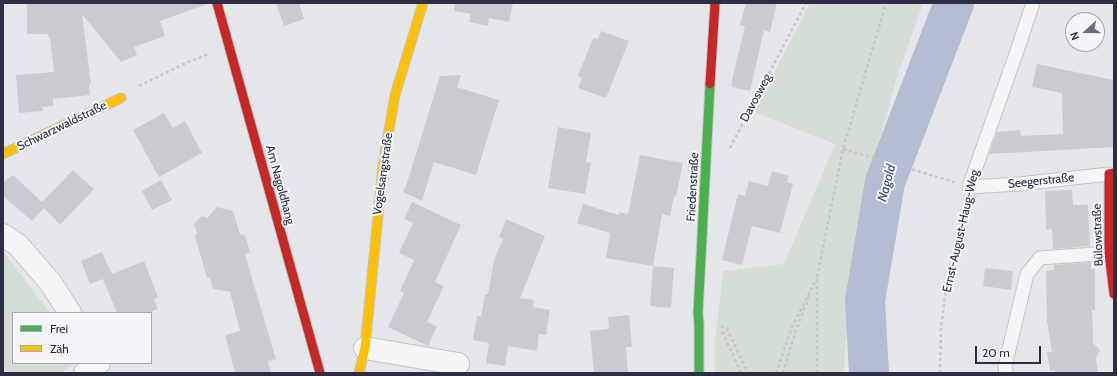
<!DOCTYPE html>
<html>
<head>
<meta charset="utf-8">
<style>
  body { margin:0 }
  #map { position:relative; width:1117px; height:376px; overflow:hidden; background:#e5e6ea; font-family:Cabin,sans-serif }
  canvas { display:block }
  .frame { position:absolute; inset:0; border:4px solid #2c2f44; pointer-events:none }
  .legend { position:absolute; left:12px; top:312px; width:140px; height:52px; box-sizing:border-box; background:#f4f5f9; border:1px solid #a4a6b1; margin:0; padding:5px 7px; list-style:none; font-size:12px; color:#2c2f44 }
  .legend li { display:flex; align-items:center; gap:8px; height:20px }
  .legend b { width:20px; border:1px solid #a4a6b1 }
  .north { position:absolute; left:1065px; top:12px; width:40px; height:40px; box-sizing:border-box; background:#f4f5f9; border:1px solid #a4a6b1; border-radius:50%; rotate:249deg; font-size:11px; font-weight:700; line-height:16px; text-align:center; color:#2c2f44 }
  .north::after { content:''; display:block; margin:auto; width:14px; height:18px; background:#6d6f7e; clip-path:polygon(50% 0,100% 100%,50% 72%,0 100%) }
  .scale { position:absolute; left:975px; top:346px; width:66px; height:18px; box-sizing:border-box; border:2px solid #2c2f44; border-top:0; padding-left:5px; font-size:12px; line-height:14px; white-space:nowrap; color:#2c2f44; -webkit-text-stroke:3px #f4f5f9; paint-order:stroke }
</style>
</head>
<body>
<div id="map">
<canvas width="1117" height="376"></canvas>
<div class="frame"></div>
<ul class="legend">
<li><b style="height:5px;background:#4caf50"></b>Frei</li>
<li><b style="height:5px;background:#ffc107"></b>Zäh</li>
</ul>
<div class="north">N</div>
<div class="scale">20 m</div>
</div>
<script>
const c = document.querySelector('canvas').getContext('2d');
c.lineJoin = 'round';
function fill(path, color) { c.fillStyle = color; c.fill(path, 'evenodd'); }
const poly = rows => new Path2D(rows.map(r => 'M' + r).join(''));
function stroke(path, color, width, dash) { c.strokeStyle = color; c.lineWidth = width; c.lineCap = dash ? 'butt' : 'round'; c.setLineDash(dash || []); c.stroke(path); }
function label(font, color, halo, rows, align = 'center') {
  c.font = font + ' Cabin,sans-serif'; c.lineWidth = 4; c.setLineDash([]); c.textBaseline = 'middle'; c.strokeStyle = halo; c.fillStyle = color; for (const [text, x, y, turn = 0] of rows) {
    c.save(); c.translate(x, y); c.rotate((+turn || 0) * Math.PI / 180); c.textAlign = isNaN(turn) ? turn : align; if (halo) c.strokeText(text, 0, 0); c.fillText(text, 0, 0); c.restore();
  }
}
const green = poly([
  [810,3,923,3,896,80,868,181,848,289,844,373,715,373,715,343,723,271,784,264,835,144,754,112],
  [3,251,50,313,13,313,13,363,76,363,66,370,58,373,3,373]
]);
const river = poly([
  [869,373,865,301,885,182,954,3]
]);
const building = poly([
  [27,3,204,3,205,5,160,21,165,36,134,47,137,55,121,62,82,14,91,84,89,85,90,95,53,99,53,106,43,107,43,111,19,113,16,75,54,72,50,38,49,38,48,34,27,34],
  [276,3,299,3,304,19,284,26],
  [455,3,513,3,509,22,489,18,488,26,469,22,471,14,454,11],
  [746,3,777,3,770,32,764,30,750,91,732,87,732,80,745,26,740,25],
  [601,31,629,41,606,98,578,88,582,78,578,76,593,38,598,39],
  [1037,64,1114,80,1114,147,989,154,997,132,1020,130,1021,136,1063,134,1062,93,1032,87],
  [461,75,457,87,499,100,476,175,434,162,422,201,403,192,407,183,440,76],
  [164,113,173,128,185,121,202,153,159,177,133,130],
  [558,127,591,133,586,162,591,163,585,194,548,188],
  [640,155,683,163,676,196,674,196,670,216,662,214,653,266,606,258,610,233,577,223,583,204,619,215,619,212,628,214],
  [73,170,94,189,60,225,44,208,32,221,3,196,3,183,13,175,42,202],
  [772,171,789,176,787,182,793,184,780,233,752,226,742,265,722,260,738,194,745,196,749,181,768,186],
  [161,180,172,200,152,210,142,191],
  [1072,190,1073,205,1088,205,1090,246,1053,249,1052,229,1046,230,1045,191],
  [412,202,461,225,435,282,444,286,427,322,437,326,428,346,388,327,404,293,400,291,414,260,399,253,413,223,404,219],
  [217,207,233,211,240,234,245,235,250,252,245,255,276,359,268,361,271,373,235,373,225,335,240,331,230,292,213,289,210,278,207,278,195,236,197,233,194,224,202,216,207,218],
  [506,219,545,236,520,298,534,300,533,307,550,310,546,335,539,334,537,351,508,346,505,366,486,363,489,343,473,340,477,316,481,317,485,294,488,294,494,260,503,239,499,237],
  [102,252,112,274,144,261,158,297,154,299,158,309,148,313,117,313,103,279,90,284,81,261],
  [1091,262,1091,269,1095,269,1095,310,1092,310,1093,336,1093,343,1100,350,1096,358,1098,373,1055,373,1054,370,1050,371,1047,352,1052,352,1047,321,1046,271,1054,270,1054,265],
  [653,266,674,268,671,308,650,306],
  [985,268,1013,271,1011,290,983,286],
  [629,315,632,347,626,347,628,373,594,373,590,331,609,329,608,317]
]);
const path = poly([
  [139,86,186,63,208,54],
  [730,148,806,3],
  [843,149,954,182],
  [721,326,727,329,748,373],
  [722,332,723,333,741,373],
  [776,373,792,327,817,278],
  [783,373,796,330,810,294],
  [817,373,817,277,843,149,886,3],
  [940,373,941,328,945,296,951,261,965,203]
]);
const lane = poly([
  [1033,3,1018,48,969,187,1019,184,1109,174],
  [1006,373,1005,366,1027,274,1040,258,1109,253]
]);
const street = poly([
  [3,235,18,245,50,282,70,313],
  [365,348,458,364],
  [85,373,99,363]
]);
const fast = poly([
  [699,373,699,324,698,313,710,84]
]);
const slow = poly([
  [3,154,121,98],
  [359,373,365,348,383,165,395,95,423,3]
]);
const jam = poly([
  [217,3,320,373],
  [710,84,715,3],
  [1114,173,1109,174,1109,253,1114,294]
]);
const streetNames = [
  ["Davosweg",756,98,-62],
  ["Schwarzwaldstraße",62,126,-26],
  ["Vogelsangstraße",383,174,-82],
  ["Seegerstraße",1041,181,-6],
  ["Am Nagoldhang",280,185,75],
  ["Friedenstraße",693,187,-87],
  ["Ernst-August-Haug-Weg",961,231,-77],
  ["Bülowstraße",1098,235,-92]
];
const waterNames = [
  ["Nagold",887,183,-75]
];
fill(green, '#d4ddd6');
stroke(river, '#b5bdd4', 40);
fill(building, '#cbccd1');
stroke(lane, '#c3c4c8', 15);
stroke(street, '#c3c4c8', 24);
stroke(fast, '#c3c4c8', 11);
stroke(slow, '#c3c4c8', 11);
stroke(jam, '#c3c4c8', 11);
stroke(path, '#c5c5ca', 2.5, [3, 3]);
stroke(lane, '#f5f5f7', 13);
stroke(street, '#f5f5f7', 22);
stroke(fast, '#4caf50', 9);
stroke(slow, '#ffc107', 9);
stroke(jam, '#c62828', 9);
label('12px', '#2c2f44', '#f4f5f9', streetNames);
label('italic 13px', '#374576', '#f4f5f9', waterNames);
</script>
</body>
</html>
